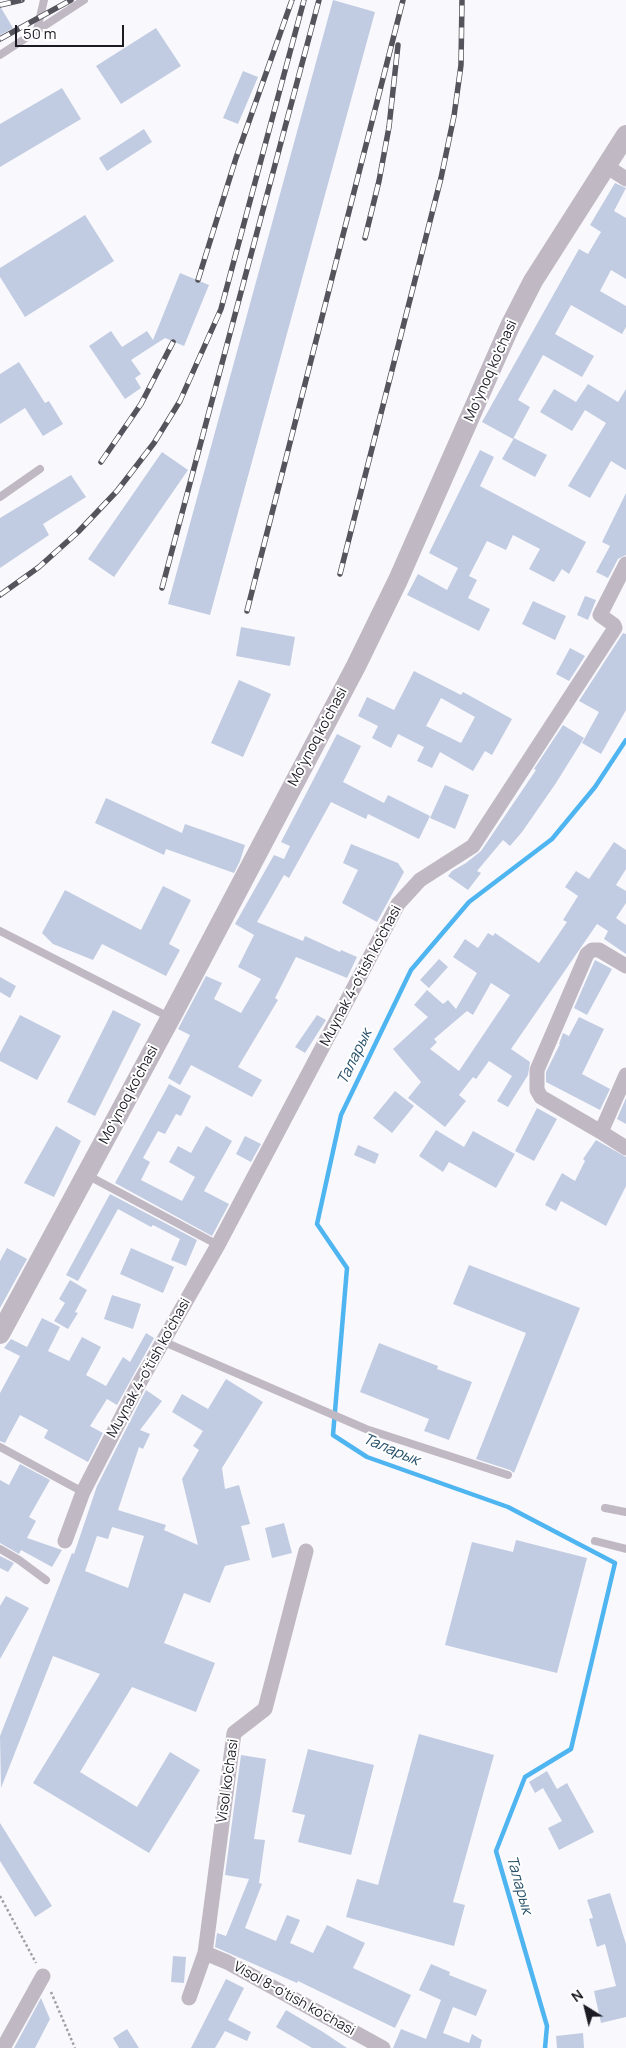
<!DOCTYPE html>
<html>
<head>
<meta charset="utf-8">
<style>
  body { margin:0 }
  #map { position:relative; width:626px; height:2048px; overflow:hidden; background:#f9f8fd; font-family:Manrope,sans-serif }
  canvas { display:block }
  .north { position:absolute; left:561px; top:1983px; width:50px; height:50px; -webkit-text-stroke:4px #fff; paint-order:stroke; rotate:324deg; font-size:14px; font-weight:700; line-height:20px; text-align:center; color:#1c1a23 }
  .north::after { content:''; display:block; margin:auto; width:18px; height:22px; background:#1c1a23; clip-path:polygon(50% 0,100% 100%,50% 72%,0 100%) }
  .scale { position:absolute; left:15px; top:25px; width:109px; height:22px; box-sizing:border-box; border:2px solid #1c1a23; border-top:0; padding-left:6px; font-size:15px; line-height:18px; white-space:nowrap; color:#1c1a23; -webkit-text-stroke:4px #fff; paint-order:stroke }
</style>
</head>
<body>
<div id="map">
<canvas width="626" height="2048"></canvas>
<div class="north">N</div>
<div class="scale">50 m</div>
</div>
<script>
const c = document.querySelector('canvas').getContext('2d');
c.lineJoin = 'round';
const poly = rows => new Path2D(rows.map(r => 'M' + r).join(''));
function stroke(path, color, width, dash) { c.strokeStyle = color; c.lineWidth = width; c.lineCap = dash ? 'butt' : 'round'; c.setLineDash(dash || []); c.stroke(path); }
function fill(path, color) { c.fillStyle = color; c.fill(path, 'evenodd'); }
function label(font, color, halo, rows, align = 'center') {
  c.font = font + ' Manrope,sans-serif'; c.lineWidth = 4; c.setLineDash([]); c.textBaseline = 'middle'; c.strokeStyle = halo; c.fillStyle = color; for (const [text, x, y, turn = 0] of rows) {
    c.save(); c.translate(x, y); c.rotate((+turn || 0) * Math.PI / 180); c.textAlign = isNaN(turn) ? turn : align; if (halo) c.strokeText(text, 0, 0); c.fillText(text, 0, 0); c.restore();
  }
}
const stream = poly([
  [545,2048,547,2026,496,1851,525,1777,571,1749,615,1563,508,1507,367,1457,333,1435,347,1268,317,1224,341,1115,411,970,469,902,552,839,595,787,626,740]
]);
const building = poly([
  [333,0,375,12,210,615,168,604],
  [0,6,13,28,0,35],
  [156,28,181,66,121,104,96,66],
  [243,71,258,77,238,124,223,118],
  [62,88,81,119,0,167,0,124],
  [144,129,152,142,107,171,99,158],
  [615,183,626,188,614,211,626,218,626,279,611,270,600,291,626,306,626,327,622,334,571,305,555,334,594,356,582,377,543,355,518,400,530,407,513,439,482,422,579,249,588,254,601,232,590,225],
  [85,215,114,261,25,317,0,277,0,268],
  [180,273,209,285,184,346,165,338,131,360,141,374,135,378,141,388,125,399,89,346,111,331,122,347,147,331,153,340],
  [19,362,45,403,49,401,63,424,43,436,25,408,0,424,0,374],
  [588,384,618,402,626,389,626,470,611,461,590,498,568,486,606,423,585,410,572,431,540,412,554,389,576,402],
  [514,438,547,455,535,477,502,459],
  [480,450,494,457,480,486,586,542,569,574,562,569,554,582,529,569,540,549,513,535,506,550,487,541,469,576,477,580,468,598,490,609,479,631,407,595,418,574,447,590,458,568,429,553],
  [162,452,188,470,114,577,88,559],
  [71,475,86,497,43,524,49,535,0,568,0,518],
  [626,493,626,555,618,559,608,578,596,572,610,546,602,542],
  [585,596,596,600,588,620,577,615],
  [533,601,566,616,555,640,522,624],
  [241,627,295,637,290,666,236,656],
  [623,633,626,634,626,710,601,754,582,743,599,712,579,701],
  [570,648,585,656,569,681,556,674],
  [414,671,461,695,463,692,512,719,492,755,485,751,473,771,440,752,432,768,417,761,424,747,398,734,391,748,372,738,378,726,358,716,367,697,394,710],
  [441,698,475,717,461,743,426,726],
  [239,680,271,694,243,757,211,743],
  [563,725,584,738,556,783,522,832,510,846,503,840,477,871,481,873,468,890,448,876,452,871,466,863,481,851,536,770,534,769],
  [337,734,361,746,343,782,384,803,388,795,430,816,419,839,368,814,366,819,331,802,289,878,284,875,257,922,303,941,305,936,340,952,341,950,357,957,347,978,296,957,275,998,278,1000,238,1067,262,1080,252,1097,191,1065,180,1085,168,1078,190,1035,178,1029,206,976,222,983,214,999,241,1013,261,979,238,967,254,935,235,924,274,855,284,859,290,846,281,842],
  [445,785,469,795,455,829,430,818],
  [106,798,182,833,185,824,245,845,240,861,234,873,166,849,164,855,95,823],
  [614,842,626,850,626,869,616,885,626,891,626,903,616,918,626,925,626,954,604,939,608,931,597,924,511,1049,530,1062,528,1075,508,1107,497,1101,512,1076,489,1061,476,1079,473,1077,459,1095,466,1101,445,1127,408,1098,421,1082,393,1049,428,1017,414,1005,427,990,443,1004,448,1000,456,1009,477,973,453,957,465,939,478,948,488,933,493,936,495,933,539,963,567,922,563,920,578,896,565,887,576,871,589,879],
  [491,983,510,995,459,1071,430,1049,437,1042,434,1039,467,1011,473,1015],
  [351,844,398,863,404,872,377,922,342,903,358,870,343,863],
  [163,886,191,900,169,944,180,950,166,976,102,944,93,960,53,944,42,933,65,890,141,930],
  [439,959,448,967,429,988,420,980],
  [595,960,612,969,587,1015,574,1008],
  [0,977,16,986,10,998,0,992],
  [113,1010,141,1024,95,1116,67,1102],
  [20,1015,61,1036,37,1080,0,1061,0,1053],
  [317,1015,326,1020,305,1053,295,1047],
  [579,1017,604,1029,582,1074,610,1089,600,1110,546,1082,546,1072,560,1044,559,1044,563,1033,569,1036],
  [169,1084,191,1096,181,1116,176,1114,165,1134,158,1131,143,1158,150,1162,141,1180,182,1201,195,1177,169,1162,178,1146,191,1153,206,1126,232,1141,204,1191,229,1204,212,1236,115,1183],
  [395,1091,414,1106,392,1133,373,1118],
  [626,1098,626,1124,617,1119],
  [537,1108,557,1119,534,1161,515,1151],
  [56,1126,81,1141,54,1197,24,1183],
  [436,1130,464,1147,473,1131,515,1154,496,1188,449,1162,443,1172,419,1156],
  [245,1136,261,1144,251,1162,236,1154],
  [596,1140,626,1157,626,1186,606,1226,561,1201,556,1211,545,1205,562,1173,575,1181,585,1161,583,1159],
  [358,1145,379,1154,375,1164,354,1155],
  [110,1194,197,1240,186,1266,171,1260,180,1239,153,1225,151,1227,118,1209,78,1281,66,1275],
  [7,1248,27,1259,0,1308,0,1261],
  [131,1248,174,1267,163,1293,120,1274],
  [469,1265,580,1308,514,1473,510,1470,476,1459,526,1333,453,1304],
  [70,1280,87,1290,75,1312,78,1313,68,1329,54,1321,65,1303,59,1299],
  [112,1295,141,1304,133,1329,104,1319],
  [42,1318,60,1327,48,1351,69,1361,82,1337,101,1347,86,1375,106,1386,123,1357,130,1362,146,1333,154,1338,117,1405,107,1399,90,1426,103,1433,88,1462,44,1438,48,1430,20,1415,5,1443,0,1441,0,1393,20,1356,4,1348,11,1339,27,1347],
  [379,1343,438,1366,437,1369,472,1382,449,1440,424,1431,429,1419,360,1392],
  [226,1379,263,1402,222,1468,225,1489,239,1485,250,1524,241,1526,250,1560,225,1566,210,1603,184,1593,164,1643,215,1663,196,1712,132,1687,80,1772,137,1807,170,1752,200,1770,149,1853,33,1783,100,1674,53,1656,1,1788,0,1736,72,1553,74,1554,97,1486,146,1390,162,1401,140,1430,150,1434,143,1449,139,1447,118,1510,166,1525,164,1530,198,1545,182,1479,199,1450,193,1446,203,1431,172,1412,182,1394,208,1409],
  [112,1527,144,1536,128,1588,85,1571,97,1536,108,1539],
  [20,1464,50,1480,29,1517,36,1521,27,1538,62,1550,52,1567,21,1550,19,1554,0,1543,0,1480,9,1485],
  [284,1523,292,1553,272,1558,265,1528],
  [516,1540,587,1558,557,1673,445,1645,472,1542,513,1552],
  [0,1556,14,1563,8,1572,0,1568],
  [6,1596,29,1608,0,1659,0,1606],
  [419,1734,494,1755,453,1902,465,1905,454,1946,346,1917,357,1879,378,1885],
  [308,1749,374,1765,351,1855,298,1842,305,1815,292,1812],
  [241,1755,266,1759,254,1839,265,1840,259,1883,262,1884,245,1928,276,1941,287,1915,300,1920,290,1943,313,1953,327,1925,365,1943,353,1968,411,1995,395,2028,298,1981,297,1983,215,1947,217,1933,226,1936,249,1879,225,1875],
  [547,1771,557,1789,567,1783,594,1832,559,1850,548,1828,562,1821,543,1788,535,1793,529,1782],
  [0,1823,52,1906,35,1917,0,1861],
  [610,1893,626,1944,626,2017,601,2023,594,1991,616,1986,605,1944,597,1947,589,1919,593,1918,587,1900],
  [173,1956,186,1957,184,1983,171,1982],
  [431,1964,450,1972,449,1975,487,1990,476,2016,453,2007,443,2033,469,2043,472,2034,482,2040,480,2048,393,2048,401,2029,426,2039,441,2000,419,1990],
  [226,1979,244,1988,228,2020,251,2032,247,2041,225,2031,215,2048,191,2048],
  [41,1998,50,2019,35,2048,14,2048],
  [286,2010,323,2032,347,2048,312,2048,276,2027],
  [127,2029,139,2048,119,2048,113,2038],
  [583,2033,584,2048,557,2048,556,2036]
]);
const path = poly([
  [0,1896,36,1963],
  [51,1992,75,2048]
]);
const service = poly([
  [37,30,44,0],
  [0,55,84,0],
  [0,497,40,469],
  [0,931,169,1017],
  [87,1175,218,1245],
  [162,1341,366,1429,508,1475],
  [0,1447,83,1492],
  [605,1508,626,1512],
  [595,1541,626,1549],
  [0,1549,19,1560,46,1580]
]);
const minor = poly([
  [606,166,626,179],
  [626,1075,601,1132,626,1148],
  [601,1132,541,1097,537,1090,537,1070,587,954,592,950,599,950,626,966],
  [65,1541,83,1492,137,1387,218,1245,398,904,420,880,473,846,615,628,614,625,600,615,626,564],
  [205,1953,227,1962,383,2048],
  [189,1998,205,1953,234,1733,265,1709,306,1551],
  [3,2048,43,1976]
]);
const tertiary = poly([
  [0,1334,171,1017,356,666,398,580,510,326,533,281,626,135]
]);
const rail = poly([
  [0,5,22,0],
  [0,39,71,0],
  [365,238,379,181,389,127,398,45],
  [198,280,236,158,292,0],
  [101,462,141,404,173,342],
  [340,574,441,178,454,116,461,65,462,0],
  [162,588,319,0],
  [0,595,39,567,78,532,117,491,154,443,180,401,221,309,304,0],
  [247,611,403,0]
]);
const streetNames = [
  ["Moʻynoq ko'chasi",491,371,-66],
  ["Moʻynoq ko'chasi",318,737,-62],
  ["Muynak 4-o'tish ko'chasi",361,976,-62],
  ["Moʻynoq ko'chasi",129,1095,-62],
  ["Muynak 4-o'tish ko'chasi",149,1368,-61],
  ["Visol ko'chasi",228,1781,-82],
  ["Visol 8-o'tish ko'chasi",294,1999,29]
];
const waterNames = [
  ["Таларык",355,1057,-64],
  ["Таларык",391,1450,23],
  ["Таларык",519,1885,74]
];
stroke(stream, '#4fb5f1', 4.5);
fill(building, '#c1cce2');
stroke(path, '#a2a0a7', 2.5, [2.5, 2.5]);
stroke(service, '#c0b8c2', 8);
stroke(minor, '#c0b8c2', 15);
stroke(tertiary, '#c0b8c2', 20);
stroke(rail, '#55535b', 5.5);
stroke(rail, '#fff', 4, [11]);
label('14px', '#1c1a23', '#fff', streetNames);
label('italic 15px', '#244e67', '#fff', waterNames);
</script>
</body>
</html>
